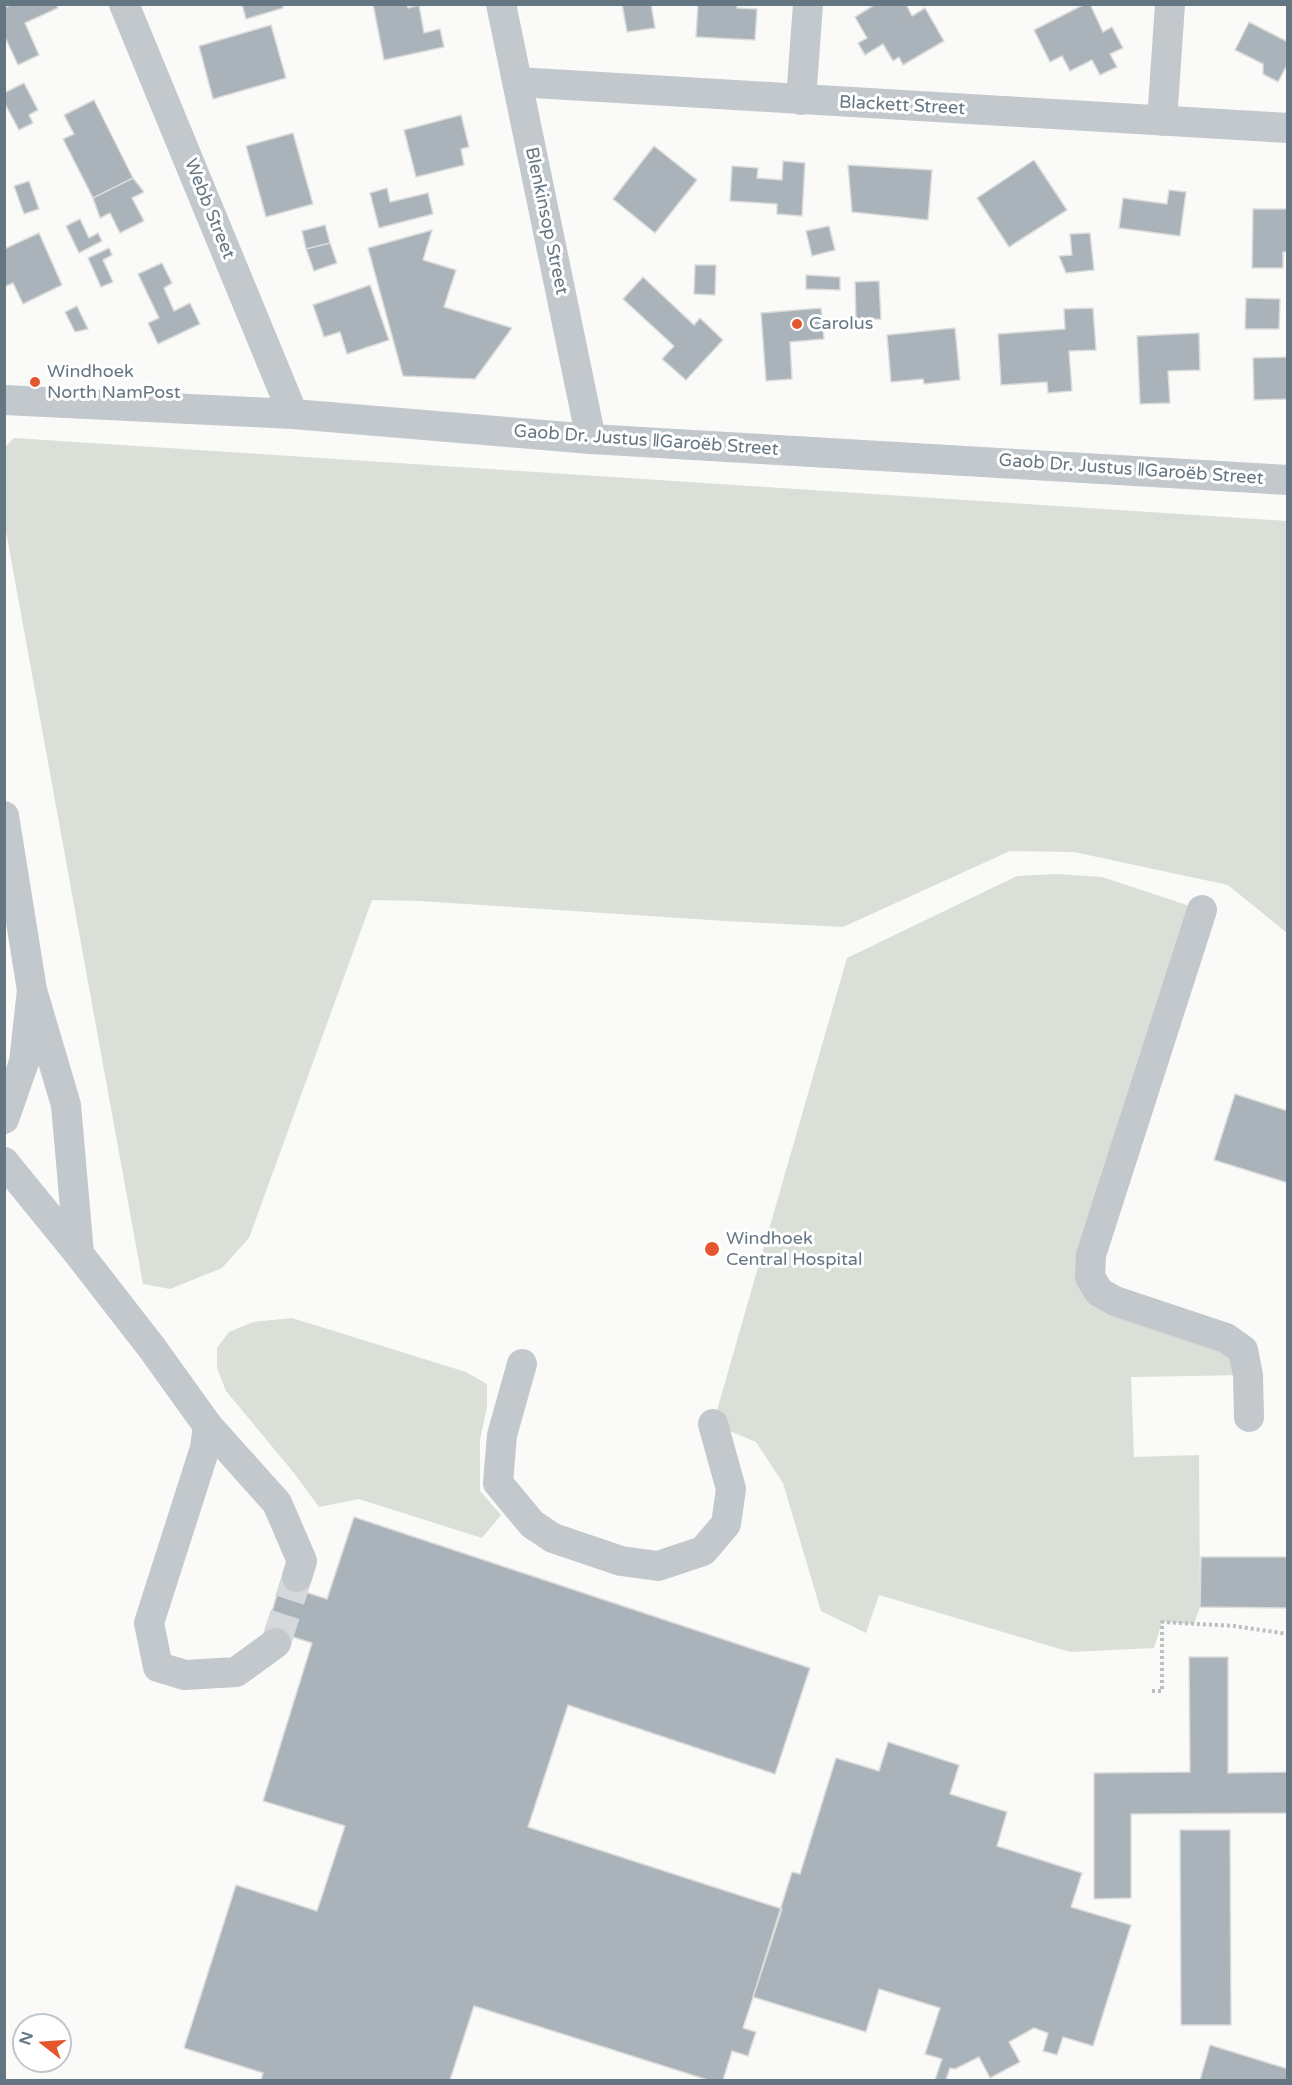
<!DOCTYPE html>
<html>
<head>
<meta charset="utf-8">
<style>
  body { margin:0 }
  #map { position:relative; width:1292px; height:2085px; overflow:hidden; background:#fafaf8; font-family:"Varela Round",sans-serif }
  canvas { display:block }
  .frame { position:absolute; inset:0; border:6px solid #657683; pointer-events:none }
  .north { position:absolute; left:12px; top:2013px; width:60px; height:60px; box-sizing:border-box; background:#fff; border:2px solid #c1c8cd; border-radius:50%; rotate:287deg; font-size:16px; font-weight:700; line-height:24px; text-align:center; color:#657683 }
  .north::after { content:''; display:block; margin:auto; width:21px; height:27px; background:#e4572e; clip-path:polygon(50% 0,100% 100%,50% 72%,0 100%) }
</style>
</head>
<body>
<div id="map">
<canvas width="1292" height="2085"></canvas>
<div class="frame"></div>
<div class="north">N</div>
</div>
<script>
const c = document.querySelector('canvas').getContext('2d');
c.lineJoin = 'round';
function fill(path, color) { c.fillStyle = color; c.fill(path, 'evenodd'); }
const poly = rows => new Path2D(rows.map(r => 'M' + r).join(''));
function stroke(path, color, width, dash) { c.strokeStyle = color; c.lineWidth = width; c.lineCap = dash ? 'butt' : 'round'; c.setLineDash(dash || []); c.stroke(path); }
function label(font, color, halo, rows, align = 'center') {
  c.font = font + ' "Varela Round",sans-serif'; c.lineWidth = 6; c.setLineDash([]); c.textBaseline = 'middle'; c.strokeStyle = halo; c.fillStyle = color; for (const [text, x, y, turn = 0] of rows) {
    c.save(); c.translate(x, y); c.rotate((+turn || 0) * Math.PI / 180); c.textAlign = isNaN(turn) ? turn : align; if (halo) c.strokeText(text, 0, 0); c.fillText(text, 0, 0); c.restore();
  }
}
const green = poly([
  [14,438,1287,521,1287,933,1228,885,1074,852,1010,851,843,927,726,921,420,901,372,900,249,1238,222,1268,170,1289,143,1284,5,526,5,447],
  [1057,874,1102,877,1202,910,1090,1276,1226,1338,1248,1375,1131,1377,1134,1457,1199,1455,1200,1607,1194,1624,1162,1622,1154,1648,1070,1652,879,1595,866,1633,821,1611,783,1483,756,1442,713,1424,847,958,1017,876],
  [292,1318,466,1372,487,1384,487,1407,480,1440,480,1491,501,1515,482,1538,359,1499,319,1507,294,1473,226,1391,217,1368,217,1348,229,1332,253,1322]
]);
const building = poly([
  [12,4,56,4,58,8,25,23,39,55,18,65,4,35,4,8,12,4],
  [242,4,282,4,283,8,246,19,242,4],
  [373,4,407,4,408,8,419,5,424,33,440,29,444,47,384,60,373,4],
  [622,4,651,4,655,28,627,32,622,4],
  [698,4,737,4,737,8,757,9,755,40,696,37,698,4],
  [876,4,906,4,912,16,925,8,944,41,903,65,899,57,893,61,883,44,865,55,858,43,867,38,855,17,876,4],
  [1085,4,1090,4,1103,32,1112,27,1123,48,1110,54,1117,67,1100,75,1092,60,1070,71,1062,56,1050,62,1034,30,1085,4],
  [1249,22,1288,42,1288,63,1278,82,1263,74,1263,64,1235,50,1249,22],
  [271,25,286,78,213,99,199,46,271,25],
  [24,83,38,110,29,115,33,123,19,130,4,102,4,93,24,83],
  [94,100,133,178,93,198,63,139,74,134,64,115,94,100],
  [461,115,469,147,461,149,464,165,416,177,404,130,461,115],
  [293,133,313,204,266,217,246,146,293,133],
  [654,146,697,180,655,233,613,199,654,146],
  [1034,160,1067,210,1009,247,977,198,1034,160],
  [783,161,805,163,802,216,777,214,777,204,730,201,732,166,758,168,757,178,782,180,783,161],
  [848,165,932,170,928,220,852,212,848,165],
  [133,178,144,192,132,198,144,221,120,233,110,213,100,218,93,198,133,178],
  [29,181,39,209,24,214,14,186,29,181],
  [387,188,390,202,428,193,433,214,379,228,370,193,387,188],
  [1169,190,1186,192,1180,236,1119,228,1123,198,1167,204,1169,190],
  [1253,209,1288,209,1288,252,1283,252,1283,268,1252,268,1253,209],
  [80,219,89,238,98,233,102,241,79,253,66,226,80,219],
  [325,225,330,243,306,249,302,231,325,225],
  [829,226,835,250,812,256,806,231,829,226],
  [432,230,423,260,456,270,444,307,512,328,475,379,403,376,368,248,432,230],
  [39,233,62,285,23,304,13,283,4,287,4,249,39,233],
  [1090,233,1094,270,1066,273,1059,256,1072,255,1070,234,1090,233],
  [330,243,337,263,314,271,306,249,330,243],
  [109,248,112,255,103,260,113,282,101,287,88,258,109,248],
  [162,263,172,283,164,288,174,311,190,303,200,324,158,344,148,323,159,318,138,274,162,263],
  [695,265,716,265,715,295,694,294,695,265],
  [806,275,840,277,840,290,806,289,806,275],
  [643,277,694,325,700,318,723,340,686,380,662,359,674,346,623,299,643,277],
  [879,281,881,319,856,321,855,282,879,281],
  [370,285,389,340,347,354,340,332,324,337,313,305,370,285],
  [1246,298,1280,299,1279,329,1245,329,1246,298],
  [77,306,88,329,75,332,65,312,77,306],
  [821,308,824,339,790,342,792,379,766,381,761,313,821,308],
  [1093,308,1096,350,1069,351,1072,391,1048,393,1047,382,1001,385,998,334,1065,329,1064,309,1093,308],
  [955,328,960,380,924,384,923,379,891,382,887,335,955,328],
  [1199,333,1200,370,1168,371,1170,403,1140,404,1137,336,1199,333],
  [1288,357,1288,399,1254,400,1253,358,1288,357],
  [1235,1094,1288,1111,1288,1183,1214,1160,1235,1094],
  [354,1517,810,1668,775,1774,568,1705,528,1827,782,1909,743,2028,756,2032,748,2056,732,2051,723,2080,708,2080,474,2006,450,2080,261,2080,263,2073,184,2048,236,1885,317,1911,345,1826,263,1801,312,1643,267,1629,280,1584,327,1599,354,1517],
  [1201,1557,1288,1557,1288,1608,1200,1607,1201,1557],
  [1189,1657,1228,1657,1228,1773,1288,1772,1288,1813,1131,1814,1131,1898,1094,1899,1094,1773,1190,1772,1189,1657],
  [888,1742,959,1765,950,1794,1007,1812,997,1846,1082,1873,1071,1907,1131,1925,1093,2046,1063,2037,1057,2055,1043,2051,1048,2033,1034,2028,1009,2042,1020,2062,990,2078,979,2057,955,2069,950,2068,946,2080,935,2080,942,2059,925,2054,940,2008,879,1989,866,2032,753,1997,792,1872,800,1874,836,1758,879,1771,888,1742],
  [1180,1830,1230,1830,1231,2025,1181,2025,1180,1830],
  [1210,2045,1288,2069,1288,2080,1200,2080,1210,2045]
]);
const minorTunnel = poly([
  [276,1643,297,1577]
]);
const path = poly([
  [1152,1691,1162,1691,1162,1622,1234,1626,1288,1634]
]);
const minor = poly([
  [124,4,293,414],
  [501,4,591,439],
  [517,82,1288,128],
  [801,100,808,4],
  [1162,121,1170,4],
  [4,400,293,414,591,439,1288,480],
  [4,816,32,990,24,1062,4,1119],
  [1202,910,1091,1255,1090,1277,1099,1292,1115,1301,1226,1338,1243,1350,1248,1375,1249,1417],
  [4,1162,79,1254,66,1105,32,990],
  [79,1254,152,1348,208,1426],
  [522,1364,502,1435,498,1483,532,1524,553,1538,621,1561,658,1566,703,1551,726,1524,731,1489,713,1424],
  [276,1643,236,1672,185,1675,158,1667,149,1623,205,1448,208,1426,277,1503,302,1561,297,1577]
]);
const markers = [
  [797,324,6,"#e4572e"],
  [35,382,6,"#e4572e"],
  [712,1249,8,"#e4572e"]
];
const streetNames = [
  ["Blackett Street",902,106,3],
  ["Webb Street",209,209,68],
  ["Blenkinsop Street",546,221,78],
  ["Gaob Dr. Justus ǁGaroëb Street",646,441,4],
  ["Gaob Dr. Justus ǁGaroëb Street",1131,470,4]
];
const poiNames = [
  ["Carolus",809,324],
  ["Windhoek",47,372],
  ["North NamPost",47,393],
  ["Windhoek",726,1239],
  ["Central Hospital",726,1260]
];
fill(green, '#dadfd7');
fill(building, '#aab3b9');
stroke(building, '#dcdcda', 1.5);
stroke(minorTunnel, '#d5d9db', 30, [30, 15]);
stroke(path, '#bbbfc2', 4, [3, 3]);
stroke(minor, '#c3c8cc', 30);
for (const [x, y, r, color] of markers) { const dot = new Path2D(); dot.arc(x, y, r, 0, 2 * Math.PI); c.fillStyle = color; c.fill(dot); stroke(dot, '#fff', 2); }
label('18px', '#657683', '#fff', streetNames);
label('18px', '#657683', '#fff', poiNames, 'left');
</script>
</body>
</html>
